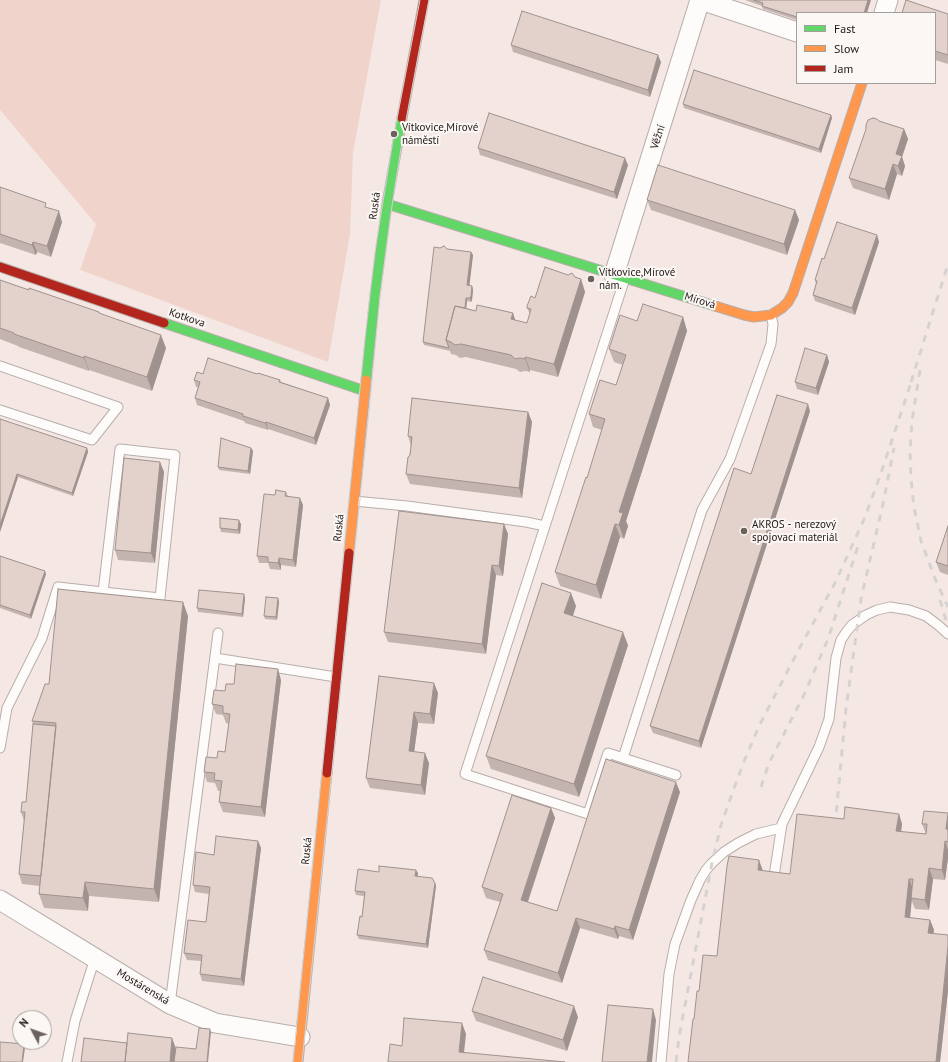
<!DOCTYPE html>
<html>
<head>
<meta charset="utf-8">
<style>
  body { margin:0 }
  #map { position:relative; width:948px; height:1062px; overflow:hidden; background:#f5e8e4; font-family:"PT Sans",sans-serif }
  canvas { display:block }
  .legend { position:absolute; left:796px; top:12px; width:140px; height:72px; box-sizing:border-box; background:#fbf7f5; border:1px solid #a39e9b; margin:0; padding:5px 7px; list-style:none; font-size:12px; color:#201815 }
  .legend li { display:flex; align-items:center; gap:8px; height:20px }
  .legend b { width:20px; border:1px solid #a39e9b }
  .north { position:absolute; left:12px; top:1010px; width:40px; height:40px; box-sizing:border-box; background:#fbf7f5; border:1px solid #a39e9b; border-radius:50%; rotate:311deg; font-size:11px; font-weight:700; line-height:16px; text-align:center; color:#201815 }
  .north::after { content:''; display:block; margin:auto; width:14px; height:18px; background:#6b615d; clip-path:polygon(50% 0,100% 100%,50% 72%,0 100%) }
</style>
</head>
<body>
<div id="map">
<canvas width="948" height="1062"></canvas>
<ul class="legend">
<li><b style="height:5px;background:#63d668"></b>Fast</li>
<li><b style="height:5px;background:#ff974d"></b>Slow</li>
<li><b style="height:5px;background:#b3261e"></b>Jam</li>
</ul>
<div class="north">N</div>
</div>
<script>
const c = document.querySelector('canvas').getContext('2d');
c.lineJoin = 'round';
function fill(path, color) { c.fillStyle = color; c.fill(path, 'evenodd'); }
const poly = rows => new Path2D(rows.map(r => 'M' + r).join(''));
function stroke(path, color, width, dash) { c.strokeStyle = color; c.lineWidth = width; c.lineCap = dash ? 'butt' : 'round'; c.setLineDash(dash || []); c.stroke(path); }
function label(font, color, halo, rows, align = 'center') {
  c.font = font + ' "PT Sans",sans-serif'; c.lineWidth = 4; c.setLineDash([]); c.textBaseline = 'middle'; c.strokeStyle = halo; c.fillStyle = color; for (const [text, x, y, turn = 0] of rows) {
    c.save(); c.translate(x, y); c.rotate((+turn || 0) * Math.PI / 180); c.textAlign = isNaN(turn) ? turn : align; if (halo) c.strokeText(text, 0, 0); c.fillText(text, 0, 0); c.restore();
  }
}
const green = poly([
  [0,0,381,0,353,153,350,234,328,362,80,270,96,224,0,110]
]);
const lane = poly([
  [0,366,118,407,92,440,0,410],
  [354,501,407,506,526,522,545,526],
  [215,658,336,677],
  [0,748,7,708,42,638,58,587,103,592,160,598,175,455,120,449,103,592],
  [623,758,608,753,588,814,465,774,625,278],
  [676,775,623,758,702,510,730,459,771,344,773,324,771,315],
  [774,876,782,824,819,747,829,719,836,658,841,640,847,631,852,625,866,615,877,610,890,607,909,610,926,616,938,625,948,634],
  [170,1004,218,633],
  [67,1062,75,1021,95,958],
  [661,1062,669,974,675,944,691,900,700,880,706,870,712,863,724,852,738,843,756,834,781,828]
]);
const street = poly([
  [701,0,797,32],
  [884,13,888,0],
  [614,275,700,0],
  [0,900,170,1004,215,1023,300,1037]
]);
const fast = poly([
  [387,204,715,306],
  [164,323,365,391],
  [366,380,375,295,387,204,402,118]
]);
const slow = poly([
  [715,306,744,315,754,317,771,315,782,308,788,302,793,293,862,83],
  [349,553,366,380],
  [298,1062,327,773]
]);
const jam = poly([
  [402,118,424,0],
  [0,267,164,323],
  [327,773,349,553]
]);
const tram = poly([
  [293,1062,365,338,375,251,394,134,420,0],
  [302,1062,371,392,380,296,392,206,403,136,419,51,429,0]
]);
const rail = poly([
  [920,370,912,421,910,451,911,479,914,507,921,541,936,581,948,607],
  [911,382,948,264],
  [940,600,948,627],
  [761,787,769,763,804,695,828,639,859,543],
  [835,826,846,709,861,599,883,504,894,448],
  [676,1062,679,1037,712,863,721,825,733,791,745,759,760,724,798,651,835,583,851,548,865,517,880,476,913,377]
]);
const wall = poly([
  [745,0,871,0,797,13,797,20,763,9,762,6],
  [935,13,948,14,948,64,935,60],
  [511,45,661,62,650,97,513,52],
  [683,104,831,115,832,118,821,153,684,108],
  [879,121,904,129,908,139,902,157,905,166,902,176,897,174,889,200,853,188,849,178],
  [478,148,628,165,617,199,480,155],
  [0,187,48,208,62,222,51,257,37,252,36,255,0,243],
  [647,200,795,210,799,220,787,255,651,210],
  [877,235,879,242,855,315,815,301,813,295,816,284,815,280,824,259],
  [447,249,471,252,473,255,469,286,472,286,473,290,472,300,471,302,467,301,466,308,476,311,513,313,515,320,527,323,530,314,527,308,535,298,575,277,581,279,585,292,558,377,530,370,530,372,525,371,520,372,516,369,466,357,460,358,456,355,451,354,450,351,424,345,423,342],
  [0,280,29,290,99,312,100,314,166,348,152,391,89,370,89,371,19,347,18,346,0,339],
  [683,317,687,331,626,521,628,526,624,539,620,537,601,599,560,586,555,572,587,478,602,430,593,427,589,414,616,385,623,365,614,362,609,349,637,321],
  [827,355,829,362,818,395,797,389,795,382],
  [203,374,257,374,280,380,281,382,328,398,330,405,316,445,268,429,268,430,245,423,244,421,197,405,195,398,198,387,196,387,194,380],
  [810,411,701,748,653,733,650,726,751,474],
  [528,412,532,422,522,498,410,484,406,474,411,446,408,436],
  [0,419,87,448,88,452,73,496,18,477,0,532],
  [251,448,253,451,250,474,219,470,218,467],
  [160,462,164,472,155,563,118,560,115,550],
  [286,492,288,496,303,505,296,567,281,565,281,570,270,569,268,563,259,563,257,556,275,495],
  [241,524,240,534,221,532,220,528],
  [504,524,508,534,503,576,496,575,486,654,388,642,384,632],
  [948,526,948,575,940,572,936,562],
  [0,556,46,574,31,619,0,608],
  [245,598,243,617,198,612,197,608],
  [278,598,279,602,277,620,265,619,264,616],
  [576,606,573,616,628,645,579,797,491,769,486,756],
  [188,616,159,902,89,896,88,911,44,908,39,894,40,886,22,884,19,874,24,821,21,812,26,802,33,724,32,721,49,684],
  [379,676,438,693,434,724,418,723,414,752,429,763,425,795,370,788,366,778],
  [281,680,265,817,223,812,219,802,220,791,218,791,215,783,207,782,204,772,225,752,229,724,226,723,223,715,216,714,212,704,225,691,234,684],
  [680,792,633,940,619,936,618,939,580,928,562,983,488,960,484,950,500,902,486,898,482,887,551,808,555,818,528,902,557,911],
  [948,813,948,858,945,880,933,879,929,910,915,909,911,899,910,918,930,920,934,930,933,934,948,991,940,1062,688,1062,694,1019,699,991,763,871,790,874,844,819,899,814,902,824,901,832,926,834,922,824],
  [258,841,261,848,244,986,202,981,200,974,201,961,187,960,184,953,206,922,209,894,195,892,193,885,214,855],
  [379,872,418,873,417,877,435,883,436,886,428,948,359,939,357,935,362,917,364,896,356,895,355,891],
  [472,1011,578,1017,567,1051,476,1021]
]);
const shadedWall = poly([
  [868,0,871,0,867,13,864,13],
  [658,55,661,62,650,97,648,90],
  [831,115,832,118,821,153,819,149],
  [904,129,908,139,902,157,905,166,902,176,898,166,896,154],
  [625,158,628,165,617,199,614,192],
  [893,164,897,174,889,200,885,189],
  [795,210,799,220,787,255,784,244],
  [59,211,62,222,51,257,47,246],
  [877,235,879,242,855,315,852,308],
  [33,242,37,252,36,255,32,245],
  [471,252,473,255,469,289,467,285],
  [581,279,585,292,558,377,554,364],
  [472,286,473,290,472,300,471,302,470,298],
  [466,298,467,301,465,320,464,317],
  [513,313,517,326,511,319],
  [683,317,687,331,626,521,628,526,624,539,619,525,619,512],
  [161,335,166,348,152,391,147,377],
  [827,355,829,362,818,395,816,388],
  [84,356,89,370,89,371,84,358],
  [525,357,530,370,530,372,525,359],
  [328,398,330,405,316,445,314,438],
  [808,404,810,411,701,748,699,741],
  [528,412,532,422,522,498,519,488],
  [266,422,268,429,268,430,265,423],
  [87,448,88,452,73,496,72,493],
  [251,448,253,451,250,474,248,471],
  [160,462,164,472,155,563,151,553],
  [17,474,18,477,0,532,0,525],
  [300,498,303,505,296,567,293,560],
  [239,520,241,524,240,534,238,530],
  [504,524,508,534,503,576,499,566],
  [615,524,620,537,601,599,596,585],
  [279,558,281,565,281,570,278,563],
  [492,565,496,575,486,654,482,644],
  [45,571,46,574,31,619,30,615],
  [571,593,576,606,569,627,564,613],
  [244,594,245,598,243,617,242,614],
  [278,598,279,602,277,620,276,617],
  [183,602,188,616,159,902,154,889],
  [623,632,628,645,579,797,574,784],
  [278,669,281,680,265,817,261,807],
  [434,683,438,693,434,724,430,714],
  [414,712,418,723,413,761,409,751],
  [425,753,429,763,425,795,421,785],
  [676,782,680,792,633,940,629,930],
  [551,808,555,818,525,910,521,900],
  [899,814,902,824,900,841,896,831],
  [948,814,948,834,946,829],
  [258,841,261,848,244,986,241,979],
  [945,841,948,850,948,858,945,880,942,870],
  [759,860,763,871,758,870],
  [929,868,933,879,929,910,925,900],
  [416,870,418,873,417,880,415,876],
  [909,879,913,889,909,928,905,917],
  [85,882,89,896,88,911,83,898],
  [435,883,436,886,428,948,426,944],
  [576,918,580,928,562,983,558,973],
  [930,920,934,930,932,943,928,933],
  [615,926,619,936,618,939,614,929],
  [948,946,948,991,940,1062,936,1062],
  [574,1006,578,1017,567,1051,563,1040],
  [653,1009,656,1020,652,1062,647,1062],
  [462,1023,466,1034,463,1062,459,1052],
  [210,1029,211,1032,208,1062,207,1062],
  [172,1038,177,1051,176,1062,170,1062],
  [24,1044,25,1048,23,1062,22,1062]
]);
const building = poly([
  [754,0,868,0,864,13,797,13,797,17,762,6,763,3,754,0],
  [906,0,948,14,948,55,935,51,935,13,902,13,906,0],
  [522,11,658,55,648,90,511,45,522,11],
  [694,70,831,115,819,149,683,104,694,70],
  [489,113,625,158,614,192,478,148,489,113],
  [873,118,877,119,879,121,904,129,896,154,902,156,898,166,893,164,885,189,849,178,866,129,866,125,868,120,873,118],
  [658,165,795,210,784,244,647,200,658,165],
  [0,187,46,203,45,207,59,211,47,246,33,242,32,245,0,234,0,187],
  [837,222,877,235,852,308,813,295,817,281,815,280,822,258,824,259,837,222],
  [444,246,447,249,471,252,467,285,472,286,471,296,470,298,466,298,465,308,455,306,446,340,449,348,423,342,434,247,440,248,444,246],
  [545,267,568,275,572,273,575,277,581,279,554,364,525,357,525,359,520,358,515,359,511,355,461,344,455,345,451,342,446,340,455,306,476,311,477,305,500,310,513,313,511,319,527,323,531,309,527,308,527,306,531,296,535,298,545,267],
  [0,280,29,290,29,288,99,312,99,313,161,335,147,377,84,356,84,358,14,334,14,333,0,328,0,280],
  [643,304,683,317,619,512,623,513,619,525,615,524,596,585,555,572,586,477,587,478,605,419,589,414,600,380,616,385,626,355,609,349,620,315,637,321,643,304],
  [805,348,827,355,816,388,795,382,805,348],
  [208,358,257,374,258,373,280,380,279,382,328,398,314,438,266,422,265,423,243,416,243,414,195,398,200,382,194,380,197,372,203,374,208,358],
  [777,395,808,404,699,741,650,726,734,468,751,474,777,395],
  [412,398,528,412,519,488,406,474,408,457,410,455,412,437,408,436,412,398],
  [0,419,87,448,72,493,17,474,0,525,0,419],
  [221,438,251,448,248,471,218,467,221,438],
  [124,458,160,462,151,553,115,550,124,458],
  [276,490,286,492,285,496,300,498,293,560,279,558,278,563,268,562,268,557,257,556,264,494,275,495,276,490],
  [399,511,504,524,499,566,492,565,482,644,384,632,399,511],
  [220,518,239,520,238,530,220,528,220,518],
  [948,526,948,566,936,562,948,526],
  [0,556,45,571,30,615,0,605,0,556],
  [542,583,571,593,564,613,623,632,574,784,486,756,542,583],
  [58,589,183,602,154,889,85,882,83,898,39,894,56,723,32,721,45,684,49,684,58,589],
  [199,590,244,594,242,614,197,608,199,590],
  [266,597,278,598,276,617,264,616,266,597],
  [236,664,278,669,261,807,219,802,222,781,214,780,215,773,204,772,206,757,217,758,218,751,225,752,230,714,223,713,223,706,212,704,214,690,225,691,226,684,234,684,236,664],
  [379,676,434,683,430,714,414,712,409,751,425,753,421,785,366,778,379,676],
  [33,724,56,726,41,876,19,874,25,812,21,812,22,802,26,802,33,724],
  [606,759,676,782,629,930,615,926,614,929,576,918,558,973,484,950,503,894,482,887,512,795,551,808,521,900,557,911,606,759],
  [845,807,899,814,896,831,926,834,927,824,922,824,924,811,948,813,946,829,948,829,948,842,945,841,942,870,929,868,925,900,911,898,913,879,909,879,905,917,930,920,928,933,948,935,948,946,936,1062,688,1062,693,1019,694,1019,697,991,699,991,703,955,717,956,727,866,729,856,759,860,758,870,790,874,797,814,844,819,845,807],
  [216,836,258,841,241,979,200,974,202,955,184,953,188,920,206,922,210,887,193,885,196,852,214,855,216,836],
  [379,866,416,870,415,876,432,878,435,883,426,944,357,935,360,916,362,917,365,892,355,891,358,869,379,872,379,866],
  [483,977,574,1006,563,1040,472,1011,483,977],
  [608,1005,653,1009,647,1062,602,1062,608,1005],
  [404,1018,462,1023,459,1052,565,1062,388,1062,390,1044,402,1046,404,1018],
  [199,1028,210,1029,207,1062,174,1062,176,1047,196,1049,199,1028],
  [128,1033,172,1038,170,1062,125,1062,128,1033],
  [84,1038,127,1043,125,1062,81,1062,84,1038],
  [0,1042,24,1044,22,1062,0,1062,0,1042]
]);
const markers = [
  [394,134,4,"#6b615d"],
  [591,279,4,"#6b615d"],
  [744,531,4,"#6b615d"]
];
const poiNames = [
  ["Vítkovice,Mírové",402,128],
  ["náměstí",402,141],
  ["Vítkovice,Mírové",599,273],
  ["nám.",599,286],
  ["AKROS - nerezový",752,525],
  ["spojovací materiál",752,538]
];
const streetNames = [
  ["Věžní",658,137,-72],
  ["Ruská",375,206,-82],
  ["Mírová",700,301,17],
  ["Kotkova",187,318,19],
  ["Ruská",339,528,-84],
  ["Ruská",307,851,-84],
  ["Mostárenská",143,987,31]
];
fill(green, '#f0d4cb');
stroke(lane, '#b8aeab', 11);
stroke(street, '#b8aeab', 21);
stroke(fast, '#b8aeab', 11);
stroke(slow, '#b8aeab', 11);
stroke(jam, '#b8aeab', 11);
stroke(lane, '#fefcfb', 9);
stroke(street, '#fefcfb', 19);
stroke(fast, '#63d668', 9);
stroke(slow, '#ff974d', 9);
stroke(jam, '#b3261e', 9);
stroke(tram, '#d6d2d1', 1);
stroke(rail, '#d6d2d1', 3, [7, 7]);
fill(wall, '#c3b4af');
fill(shadedWall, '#9f928e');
fill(building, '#e3d1cb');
stroke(building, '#9f928e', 1);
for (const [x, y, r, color] of markers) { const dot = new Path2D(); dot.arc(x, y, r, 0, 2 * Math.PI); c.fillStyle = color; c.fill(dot); stroke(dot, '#fbf7f5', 1.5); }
label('11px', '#201815', '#fbf7f5', poiNames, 'left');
label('11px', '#201815', '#fbf7f5', streetNames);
</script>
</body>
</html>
